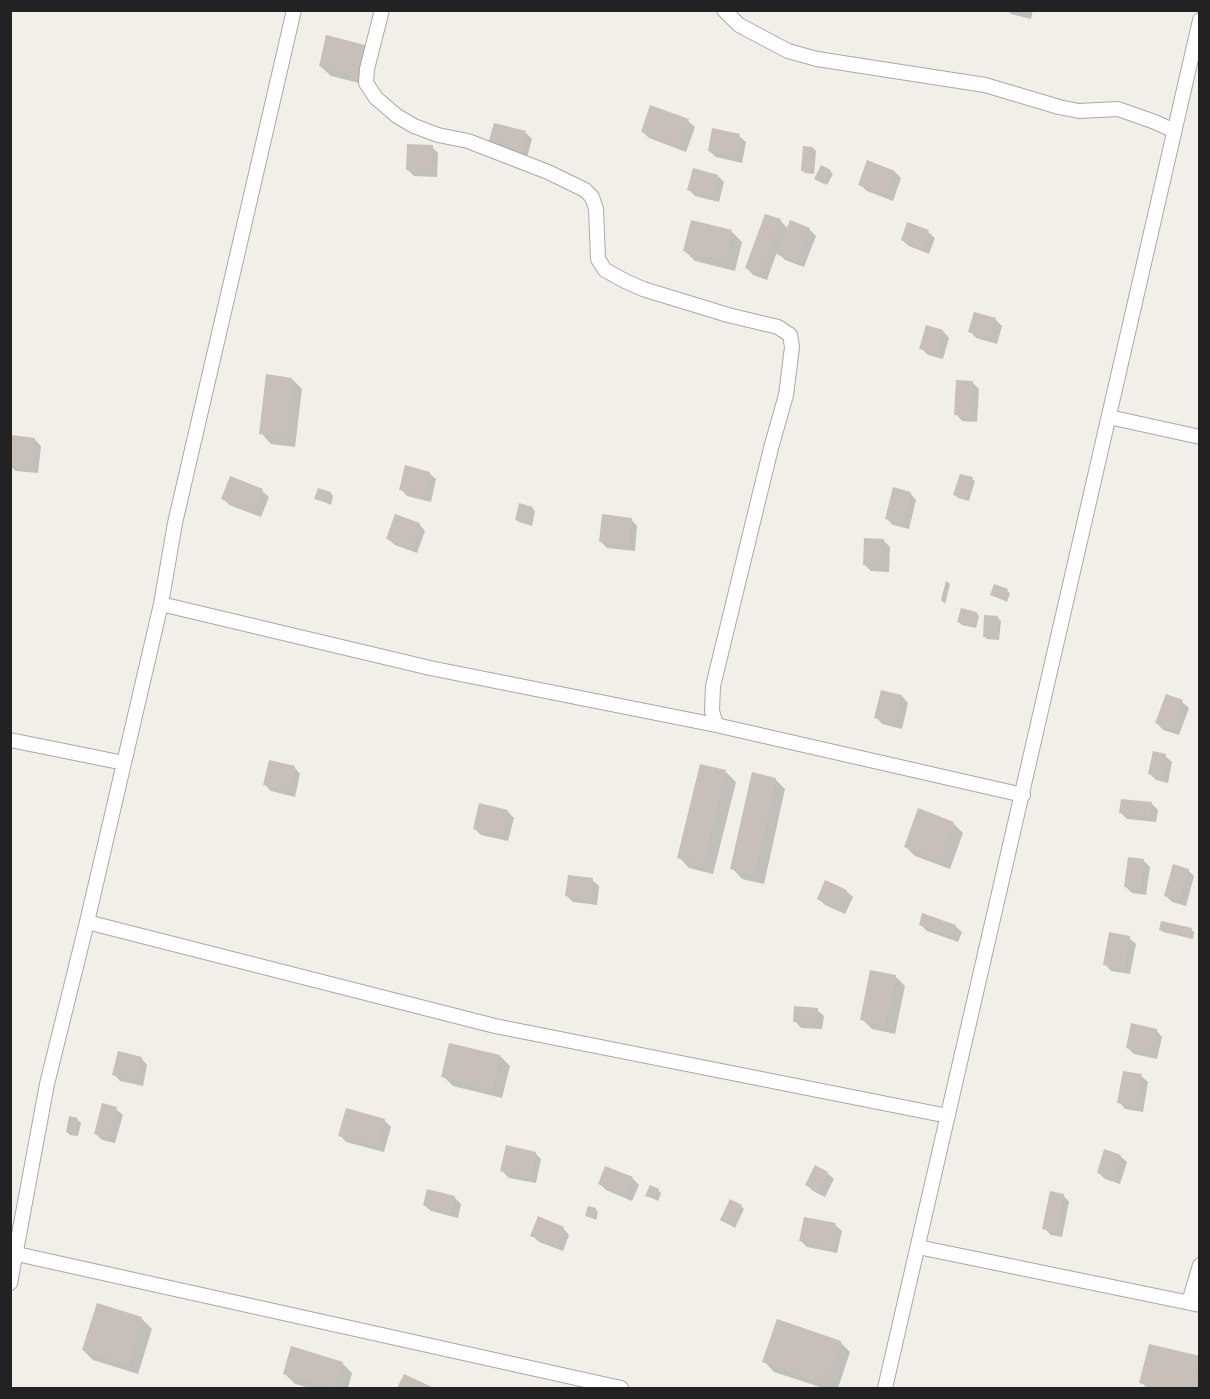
<!DOCTYPE html>
<html>
<head>
<meta charset="utf-8">
<style>
  body { margin:0 }
  #map { position:relative; width:1210px; height:1399px; overflow:hidden; background:#f2efe9; font-family:"Fira Sans",sans-serif }
  canvas { display:block }
  .frame { position:absolute; inset:0; border:12px solid #222; pointer-events:none }
</style>
</head>
<body>
<div id="map">
<canvas width="1210" height="1399"></canvas>
<div class="frame"></div>
</div>
<script>
const c = document.querySelector('canvas').getContext('2d');
c.lineJoin = 'round';
function fill(path, color) { c.fillStyle = color; c.fill(path, 'evenodd'); }
const poly = rows => new Path2D(rows.map(r => 'M' + r).join(''));
function stroke(path, color, width, dash) { c.strokeStyle = color; c.lineWidth = width; c.lineCap = dash ? 'butt' : 'round'; c.setLineDash(dash || []); c.stroke(path); }
const shadow = poly([
  [1007,10,1033,10,1031,19,1011,14],
  [364,46,374,56,367,85,331,76,320,66],
  [688,121,695,127,686,152,649,138,642,131],
  [495,124,526,133,532,139,527,158,490,143],
  [739,136,746,142,742,163,716,157,709,151],
  [432,147,438,153,437,177,414,176,407,169],
  [813,148,816,151,814,174,805,173,802,170],
  [830,171,833,174,827,185,816,178],
  [895,172,901,178,893,201,867,191,860,185],
  [718,176,724,182,719,202,695,196,689,190],
  [780,220,788,229,809,229,816,236,804,267,785,260,777,252,767,280,753,275,747,268],
  [908,224,928,232,935,238,929,254,909,246,902,240],
  [732,232,742,242,735,271,695,261,685,251],
  [995,319,1002,326,997,344,976,338,970,331],
  [943,331,949,338,943,359,928,355,921,348],
  [292,379,302,389,295,447,271,444,261,433],
  [973,383,979,389,977,422,962,421,956,414],
  [34,439,41,446,38,473,16,471,10,466,10,453],
  [429,473,436,479,431,502,407,496,401,489],
  [231,478,262,491,269,497,261,517,229,505,223,498],
  [972,479,975,481,969,501,958,498,955,495],
  [331,493,333,496,331,505,316,498],
  [910,493,916,500,909,529,893,525,887,519],
  [532,508,535,511,532,526,519,522,517,520],
  [631,519,637,526,635,551,607,548,600,541],
  [419,524,425,531,417,553,395,545,388,539],
  [883,540,890,547,889,572,871,571,865,565],
  [946,581,950,584,945,604,941,600],
  [1007,591,1010,593,1007,602,992,595],
  [976,613,979,616,976,628,962,625,959,622],
  [998,618,1001,621,999,640,987,639,984,636],
  [902,696,908,703,902,729,882,724,876,717],
  [1182,702,1189,708,1179,735,1163,730,1157,723],
  [1165,756,1172,762,1168,783,1156,780,1150,774],
  [294,767,300,774,295,797,271,791,265,785],
  [726,772,736,782,713,874,689,868,679,857],
  [775,779,785,789,764,884,742,879,732,868],
  [1151,803,1158,810,1156,822,1127,819,1121,813],
  [507,811,514,818,508,841,481,835,474,828],
  [953,823,963,833,950,869,915,856,905,846],
  [1144,861,1150,867,1146,895,1132,893,1125,886],
  [1188,870,1194,876,1186,906,1172,902,1166,896],
  [592,880,599,886,597,905,573,902,567,896],
  [846,891,853,897,845,914,825,905,819,899],
  [920,924,955,926,962,932,958,942,927,931],
  [1160,929,1191,930,1194,932,1193,939,1163,932],
  [1129,938,1136,944,1130,974,1111,971,1105,964],
  [895,976,905,986,895,1034,872,1029,862,1019],
  [817,1010,824,1016,822,1029,801,1028,795,1021],
  [1156,1030,1162,1037,1157,1059,1134,1054,1127,1047],
  [500,1056,510,1066,502,1098,453,1086,443,1076],
  [141,1058,147,1065,143,1086,120,1081,114,1074],
  [1141,1076,1148,1082,1143,1112,1125,1109,1119,1102],
  [116,1109,123,1115,115,1143,102,1140,95,1133],
  [70,1118,78,1120,81,1123,78,1136,70,1135,67,1132],
  [384,1120,391,1127,384,1152,346,1142,340,1135],
  [535,1153,541,1159,536,1183,509,1178,502,1171],
  [1120,1156,1127,1162,1120,1184,1105,1179,1098,1172],
  [827,1173,834,1179,825,1197,813,1191,807,1185],
  [632,1178,639,1185,632,1201,606,1190,600,1184],
  [658,1190,661,1193,658,1201,647,1195],
  [1063,1195,1069,1202,1062,1237,1051,1235,1044,1228],
  [454,1197,461,1204,458,1218,431,1211,424,1205],
  [741,1206,744,1209,735,1228,722,1220],
  [595,1209,598,1212,596,1220,587,1216],
  [835,1225,842,1231,837,1253,807,1247,801,1241],
  [563,1228,569,1235,563,1251,539,1242,532,1235],
  [98,1305,142,1319,152,1329,138,1374,93,1360,83,1350],
  [840,1342,850,1352,838,1388,823,1388,774,1372,764,1361],
  [1200,1358,1200,1388,1147,1388,1141,1382],
  [342,1363,352,1373,348,1388,310,1388,295,1384,285,1374]
]);
const building = poly([
  [326,35,365,45,357,76,319,66],
  [650,105,689,119,679,146,641,132],
  [494,123,526,131,521,152,488,144],
  [712,128,740,134,736,157,708,151],
  [407,144,433,145,431,171,406,170],
  [803,146,813,147,812,172,801,171],
  [867,160,895,171,886,195,858,185],
  [821,165,831,170,824,184,814,179],
  [693,168,718,175,712,197,687,190],
  [765,214,781,219,761,274,745,268],
  [691,220,732,230,725,261,683,251],
  [790,220,810,228,797,262,776,254],
  [907,222,929,230,923,248,901,240],
  [974,312,996,318,990,338,968,332],
  [926,325,943,330,937,354,919,349],
  [266,374,292,378,286,437,259,434],
  [956,380,973,381,971,416,954,415],
  [11,435,35,438,32,468,10,465],
  [405,465,430,472,424,496,399,490],
  [960,474,973,477,966,499,953,495],
  [230,476,263,489,254,512,221,499],
  [893,487,911,492,903,523,885,519],
  [318,488,331,492,328,503,314,499],
  [519,503,533,507,529,524,515,520],
  [395,514,420,523,411,548,386,539],
  [602,514,632,518,628,545,599,542],
  [864,538,884,539,883,566,863,565],
  [994,584,1008,589,1004,600,990,595],
  [961,608,977,612,974,626,957,622],
  [984,615,998,616,997,638,983,637],
  [881,690,902,695,896,723,874,718],
  [1166,694,1183,700,1173,730,1155,723],
  [1153,751,1166,754,1162,777,1148,774],
  [269,760,295,766,289,791,263,785],
  [700,764,726,770,703,864,677,858],
  [752,772,776,778,754,874,730,869],
  [1121,799,1152,802,1150,817,1119,813],
  [479,803,508,810,502,835,473,829],
  [918,808,954,822,940,860,904,847],
  [1128,857,1144,859,1140,889,1124,887],
  [1173,864,1189,869,1179,901,1164,896],
  [568,875,593,878,591,899,565,896],
  [825,880,847,890,838,909,817,899],
  [922,913,956,925,952,936,919,925],
  [1161,921,1192,928,1190,937,1159,930],
  [1109,932,1130,936,1124,969,1103,965],
  [870,970,896,975,885,1025,860,1020],
  [794,1006,818,1008,816,1023,793,1022],
  [1131,1023,1157,1029,1151,1054,1126,1048],
  [449,1043,500,1055,492,1089,441,1077],
  [118,1051,142,1057,136,1080,112,1075],
  [1123,1071,1142,1074,1136,1106,1117,1103],
  [102,1103,117,1107,109,1138,94,1134],
  [346,1108,385,1119,377,1146,338,1136],
  [69,1116,78,1118,75,1134,66,1132],
  [506,1145,536,1152,530,1178,500,1171],
  [1104,1149,1121,1155,1114,1178,1097,1173],
  [815,1165,828,1172,818,1192,805,1185],
  [605,1166,633,1177,626,1195,598,1184],
  [650,1185,659,1189,655,1199,645,1196],
  [427,1189,455,1196,451,1212,423,1205],
  [1050,1191,1064,1194,1056,1232,1042,1229],
  [730,1199,742,1205,732,1226,720,1220],
  [588,1206,596,1208,593,1218,585,1216],
  [538,1216,564,1227,556,1246,530,1236],
  [804,1217,836,1223,831,1248,799,1241],
  [97,1303,142,1317,128,1365,82,1350],
  [777,1319,841,1341,826,1384,762,1362],
  [1149,1344,1200,1356,1200,1365,1194,1388,1163,1388,1139,1383],
  [291,1346,343,1362,335,1388,283,1374],
  [404,1374,434,1388,397,1388]
]);
const minor = poly([
  [382,10,367,69,366,83,376,98,397,116,414,126,438,135,468,141,548,172,585,190,592,197,596,209,598,259,605,270,625,281,643,289,728,315,778,327,790,335,792,347,786,395,771,448,713,686,712,711,716,725],
  [724,10,739,25,788,51,817,59,985,85,1059,107,1079,111,1118,109,1155,122,1174,131],
  [1109,417,1200,437],
  [161,604,430,668,716,725,1023,795],
  [10,740,124,763],
  [87,922,495,1026,948,1116],
  [918,1247,1200,1305],
  [17,1254,621,1388],
  [10,1283,47,1084,87,922,161,604,175,523,294,10],
  [1189,1302,1200,1265],
  [885,1388,1200,20]
]);
fill(shadow, '#0003');
fill(building, '#c7bfb8');
stroke(minor, '#a9a9a9', 16);
stroke(minor, '#fff', 14);
</script>
</body>
</html>
